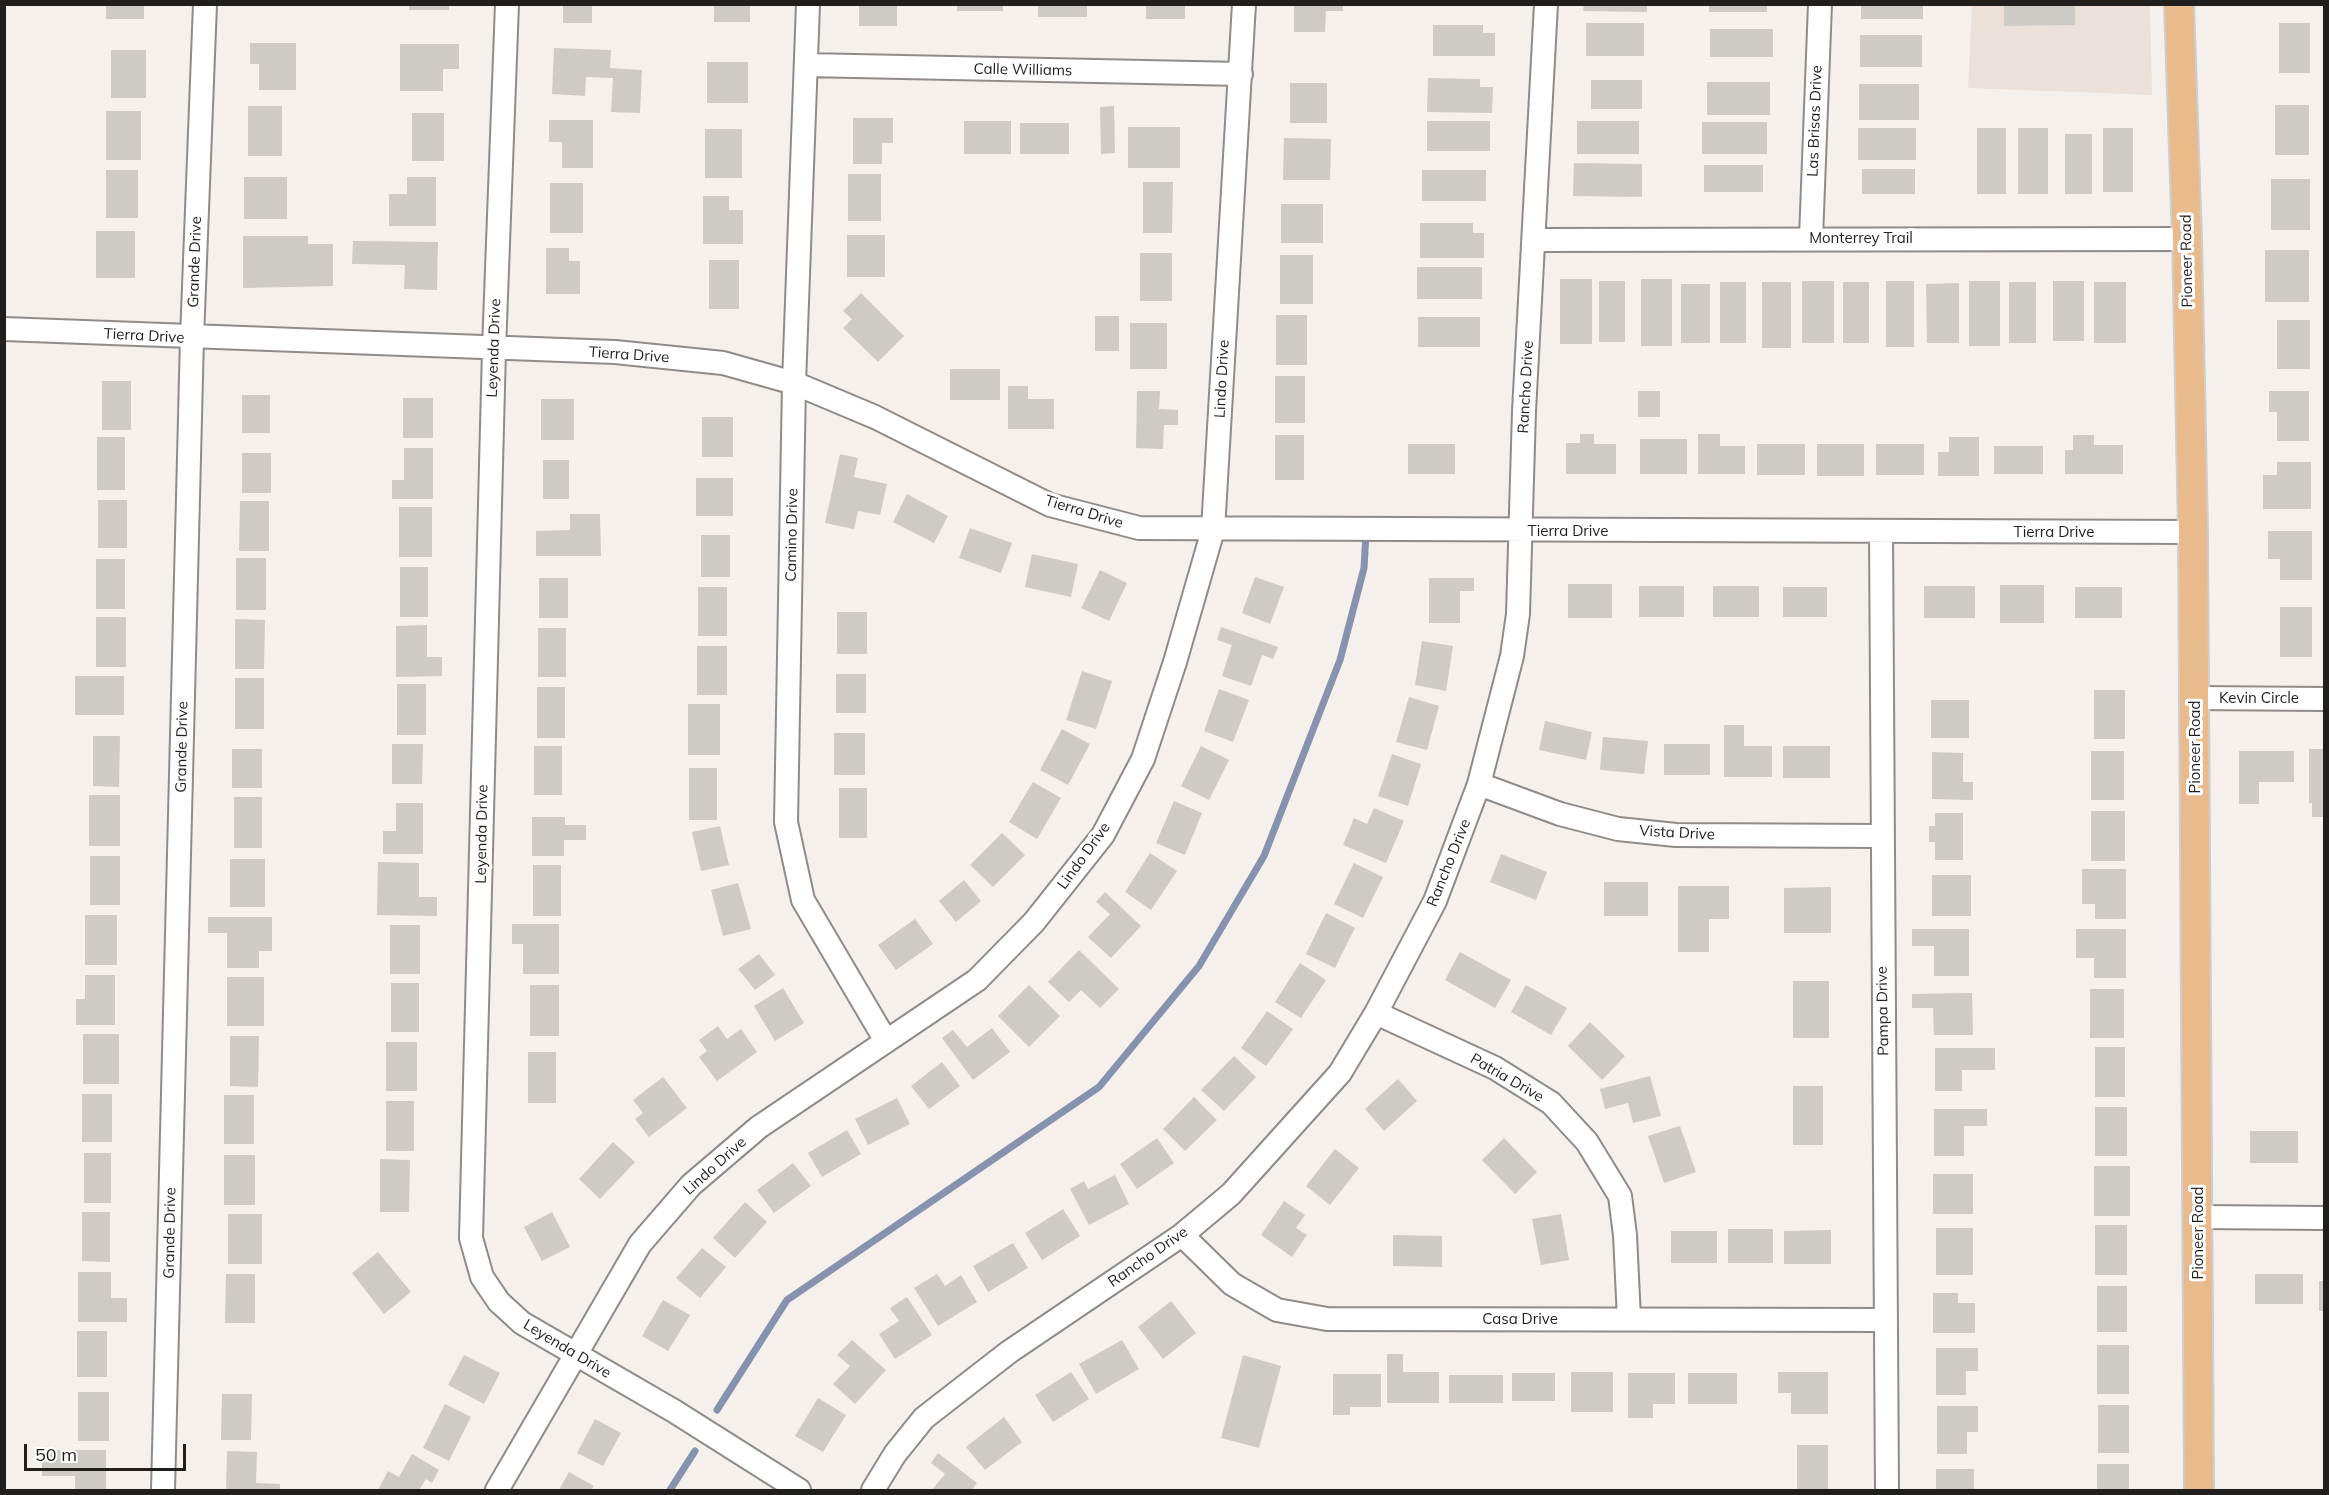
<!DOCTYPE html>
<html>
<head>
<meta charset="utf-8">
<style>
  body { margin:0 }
  #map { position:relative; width:2329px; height:1495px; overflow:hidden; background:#f5f0ec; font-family:Mulish,sans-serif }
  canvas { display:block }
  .frame { position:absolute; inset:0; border:6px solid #211f1e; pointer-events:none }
  .scale { position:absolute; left:24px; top:1444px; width:162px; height:27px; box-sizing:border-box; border:3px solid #211f1e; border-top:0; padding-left:8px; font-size:18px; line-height:21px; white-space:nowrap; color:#211f1e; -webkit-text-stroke:4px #fff; paint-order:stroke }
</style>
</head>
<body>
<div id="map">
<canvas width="2329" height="1495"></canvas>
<div class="frame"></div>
<div class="scale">50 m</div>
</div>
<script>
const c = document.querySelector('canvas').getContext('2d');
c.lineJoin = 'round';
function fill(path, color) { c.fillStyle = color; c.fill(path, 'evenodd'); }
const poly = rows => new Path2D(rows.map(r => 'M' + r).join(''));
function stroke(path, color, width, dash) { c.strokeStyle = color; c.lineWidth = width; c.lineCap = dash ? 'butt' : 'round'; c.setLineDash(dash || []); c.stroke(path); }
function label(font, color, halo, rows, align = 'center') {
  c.font = font + ' Mulish,sans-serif'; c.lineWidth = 6; c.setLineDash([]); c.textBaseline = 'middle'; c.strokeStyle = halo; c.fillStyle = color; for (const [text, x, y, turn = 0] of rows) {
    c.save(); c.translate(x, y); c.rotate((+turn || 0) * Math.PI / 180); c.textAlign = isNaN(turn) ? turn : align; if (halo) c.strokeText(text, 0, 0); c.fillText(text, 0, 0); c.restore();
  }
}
const built = poly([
  [1972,5,2150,5,2152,95,1968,88]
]);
const stream = poly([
  [717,1410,787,1300,1099,1087,1199,966,1264,856,1340,660,1364,568,1366,533],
  [670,1490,695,1451]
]);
const building = poly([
  [409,4,449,4,449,10,409,10],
  [563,4,592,4,592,23,563,23],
  [714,4,750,4,750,22,714,22],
  [859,4,897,4,897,26,859,26],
  [957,4,1003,4,1003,11,957,11],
  [1038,4,1087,4,1087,17,1038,17],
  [1146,4,1185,4,1185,19,1146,19],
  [1294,4,1343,4,1343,11,1326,11,1325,32,1294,32],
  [1584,4,1647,4,1647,12,1583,11],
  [1709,4,1767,4,1767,12,1709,12],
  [1861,4,1923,4,1923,19,1861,19],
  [2004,4,2075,4,2075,25,2004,26],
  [106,5,144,5,144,19,106,19],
  [1586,23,1644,23,1644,56,1586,56],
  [2279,23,2310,23,2310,73,2279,73],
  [1433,25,1483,25,1483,33,1495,33,1495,56,1433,56],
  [1710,29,1773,29,1773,57,1710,57],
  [1860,35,1922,35,1922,67,1860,67],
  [250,43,296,43,296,90,259,90,259,64,250,64],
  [400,44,459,44,459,69,443,69,443,91,400,91],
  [554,48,611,50,610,68,642,70,640,113,611,112,613,78,586,77,585,96,552,94],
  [111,50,146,50,146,98,111,98],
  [707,62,748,62,748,103,707,103],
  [1428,78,1480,79,1480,87,1493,87,1492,113,1427,112],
  [1591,80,1642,80,1642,109,1591,109],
  [1707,82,1770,82,1770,115,1707,115],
  [1290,83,1327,83,1327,123,1290,123],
  [1859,84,1919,84,1919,120,1859,120],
  [2275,105,2309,105,2309,155,2275,155],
  [248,106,282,106,282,156,248,156],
  [1114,106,1115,153,1101,154,1100,107],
  [106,111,141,111,141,160,106,160],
  [412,113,444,113,444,161,412,161],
  [853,118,893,118,893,143,882,143,882,164,853,164],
  [549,120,593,120,593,168,562,168,562,142,549,142],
  [964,121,1011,121,1011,154,964,154],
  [1427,121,1490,121,1490,151,1427,151],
  [1577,121,1639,121,1639,154,1577,154],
  [1702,122,1767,122,1767,154,1702,154],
  [1020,123,1069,123,1069,154,1020,154],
  [1128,127,1180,127,1180,168,1128,168],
  [1858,128,1916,128,1916,160,1858,160],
  [1977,128,2006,128,2006,194,1977,194],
  [2018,128,2048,128,2048,194,2018,194],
  [2103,128,2133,128,2133,192,2103,192],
  [705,129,742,129,742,178,705,178],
  [2065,134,2092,134,2092,194,2065,194],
  [1284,138,1331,139,1330,180,1283,180],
  [1574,163,1642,164,1642,197,1573,196],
  [1704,165,1763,165,1763,192,1704,192],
  [1862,169,1915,169,1915,194,1862,194],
  [106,170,138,170,138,218,106,218],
  [1422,170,1486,170,1486,201,1422,201],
  [848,174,881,174,881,221,848,221],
  [244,177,287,177,287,219,244,219],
  [407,177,436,177,436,226,389,226,389,194,407,194],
  [2271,179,2310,179,2310,230,2271,230],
  [1143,182,1173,182,1172,233,1143,233],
  [550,183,583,183,583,233,550,233],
  [703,196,729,196,729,210,743,210,743,244,703,244],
  [1281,204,1323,204,1323,243,1281,243],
  [1420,223,1473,223,1473,233,1484,233,1484,258,1420,258],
  [96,231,135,231,135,278,96,278],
  [847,235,885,235,885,277,847,277],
  [243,236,308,236,308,244,333,244,333,286,243,288],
  [353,241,438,242,437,290,404,289,405,265,352,264],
  [546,248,569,248,569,261,580,261,580,294,546,294],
  [2265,250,2309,250,2309,302,2265,302],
  [1140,253,1172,253,1172,301,1140,301],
  [1280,255,1313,255,1313,304,1280,304],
  [709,260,739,260,739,309,709,309],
  [1417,267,1482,267,1482,299,1417,299],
  [1560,279,1592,279,1592,344,1560,344],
  [1641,279,1672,279,1672,346,1641,346],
  [1599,281,1625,281,1625,342,1599,342],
  [1802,281,1834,281,1834,343,1802,343],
  [1886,281,1914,281,1914,347,1886,347],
  [1969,281,2000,281,2000,346,1969,346],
  [2053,281,2084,281,2084,341,2053,341],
  [1720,282,1746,282,1746,343,1720,343],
  [1762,282,1791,282,1791,348,1762,348],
  [1843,282,1869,282,1869,343,1843,343],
  [2009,282,2036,282,2036,343,2009,343],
  [2094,282,2126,282,2126,343,2094,343],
  [1959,283,1959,343,1927,343,1926,284],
  [1681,284,1710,284,1710,343,1681,343],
  [861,293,904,336,878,362,843,328,852,319,843,311],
  [1276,315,1307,315,1307,365,1276,365],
  [1095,316,1119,316,1119,351,1095,351],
  [1418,317,1480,317,1480,347,1418,347],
  [2277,320,2310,320,2310,369,2277,369],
  [1130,323,1167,323,1167,369,1130,369],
  [950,369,1000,369,1000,400,950,400],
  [1275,376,1305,376,1305,423,1275,423],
  [102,381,131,381,131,430,102,430],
  [1008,386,1028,386,1028,399,1054,399,1054,429,1008,429],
  [1137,391,1160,391,1159,409,1178,410,1178,425,1164,425,1163,449,1136,448],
  [1638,391,1660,391,1660,417,1638,417],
  [2269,391,2309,391,2309,441,2277,441,2277,412,2269,412],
  [242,395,270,395,270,433,242,433],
  [403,398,433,398,433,438,403,438],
  [541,399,574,399,574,440,541,440],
  [702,417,733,417,733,457,702,457],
  [1580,434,1594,434,1594,444,1616,444,1616,474,1566,474,1566,443,1580,443],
  [1698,434,1720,434,1720,446,1745,446,1745,474,1698,474],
  [1275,435,1304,435,1304,480,1275,480],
  [2073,435,2094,435,2094,445,2123,445,2123,474,2065,474,2065,450,2073,450],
  [97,437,125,437,125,490,97,490],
  [1949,437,1979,437,1979,476,1938,476,1938,452,1949,452],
  [1640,439,1687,439,1687,474,1640,474],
  [1408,444,1455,444,1455,474,1408,474],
  [1757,444,1805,444,1805,475,1757,475],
  [1817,444,1864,444,1864,476,1817,476],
  [1876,444,1924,444,1924,475,1876,475],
  [1994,446,2043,446,2043,474,1994,474],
  [404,448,433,448,433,499,392,499,392,480,404,480],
  [242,453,271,453,271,493,242,493],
  [840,454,858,458,854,477,887,484,880,515,858,511,854,529,825,523],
  [543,460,569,460,569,499,543,499],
  [2277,462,2311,462,2311,509,2263,509,2263,475,2277,475],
  [696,478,733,478,733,516,696,516],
  [907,494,948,516,934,543,893,522],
  [98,500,127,500,127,548,98,548],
  [240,501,269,501,269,551,239,551],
  [399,507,432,507,432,557,399,557],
  [570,514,600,514,601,556,536,556,536,531,570,530],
  [970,528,1012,543,1001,573,959,558],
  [2268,531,2312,531,2312,580,2280,580,2280,559,2268,559],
  [701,535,730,535,730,577,701,577],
  [1032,554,1078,564,1071,597,1025,587],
  [236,558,266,558,266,610,236,610],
  [96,559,125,559,125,609,96,609],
  [400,567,428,567,428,617,400,617],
  [1100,570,1127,583,1109,621,1081,608],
  [1255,577,1284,587,1270,624,1242,613],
  [539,578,568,578,568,618,539,618],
  [1429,578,1474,578,1474,591,1460,591,1460,623,1429,623],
  [1568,584,1612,584,1612,618,1568,618],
  [2000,585,2044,585,2044,623,2000,623],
  [1639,586,1684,586,1684,617,1639,617],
  [1713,586,1759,586,1759,617,1713,617],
  [1924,586,1975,586,1975,618,1924,618],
  [698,587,727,587,727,636,698,636],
  [1783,587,1827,587,1827,617,1783,617],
  [2075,587,2122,587,2122,618,2075,618],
  [2280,607,2312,607,2312,657,2280,657],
  [837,612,867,612,867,654,837,654],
  [96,617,126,617,126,667,96,667],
  [235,619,265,620,264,669,235,669],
  [427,625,427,657,442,657,442,676,396,677,396,626],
  [1221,627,1278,647,1273,659,1262,655,1251,686,1222,676,1232,645,1217,640],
  [538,628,566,628,566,677,538,677],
  [1422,641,1453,646,1446,691,1415,685],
  [697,646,727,646,727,695,697,695],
  [1082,671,1112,681,1096,729,1066,720],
  [836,674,866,674,866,713,836,713],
  [75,676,124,676,124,715,75,715],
  [235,678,264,678,264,729,235,729],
  [397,684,426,684,426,735,397,735],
  [537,687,565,687,565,738,537,738],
  [1219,689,1249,700,1233,742,1204,731],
  [2094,690,2125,690,2125,739,2094,739],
  [1409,697,1439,706,1427,750,1396,742],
  [1931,700,1969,700,1969,738,1931,738],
  [688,704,720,704,720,755,688,755],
  [1545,721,1592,732,1586,760,1539,750],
  [1724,725,1744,725,1744,746,1772,746,1772,777,1724,777],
  [1062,729,1090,744,1068,785,1040,770],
  [834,733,865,733,865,775,834,775],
  [93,736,120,736,119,787,93,786],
  [1603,737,1648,741,1644,774,1600,770],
  [392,744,423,744,422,784,392,784],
  [1664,744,1710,744,1710,775,1664,775],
  [534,746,562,746,562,795,534,795],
  [1201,746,1229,760,1209,800,1181,786],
  [1783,746,1830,746,1830,778,1783,778],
  [232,749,262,749,262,788,232,788],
  [2309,749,2324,749,2324,817,2312,817,2312,803,2309,803],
  [2091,751,2124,751,2124,800,2091,800],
  [2239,751,2294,751,2294,782,2259,782,2259,804,2239,804],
  [1932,752,1963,753,1963,782,1973,782,1973,800,1932,799],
  [1392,754,1421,764,1408,806,1378,796],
  [689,768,717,768,717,820,689,820],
  [1033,782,1061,798,1037,839,1009,822],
  [839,788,867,788,867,838,839,838],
  [89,795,120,795,120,846,89,846],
  [234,797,262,797,262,848,234,848],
  [1174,801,1202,813,1185,855,1156,843],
  [396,803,423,803,423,854,383,854,383,831,396,831],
  [1374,808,1404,821,1386,863,1343,845,1354,818,1367,824],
  [2091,811,2125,811,2125,861,2091,861],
  [1935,813,1963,813,1963,860,1935,860,1935,842,1929,842,1929,826,1935,826],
  [532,817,565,817,565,825,586,825,586,840,564,840,564,856,532,856],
  [720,826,729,865,701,871,692,832],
  [1002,833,1025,855,993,887,970,865],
  [1150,853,1177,871,1151,910,1125,892],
  [1501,854,1547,872,1536,900,1490,882],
  [90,856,120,856,120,905,90,905],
  [230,859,265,859,265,907,230,907],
  [378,862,419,863,419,897,437,897,437,916,377,915],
  [1354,863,1383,877,1363,918,1334,904],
  [533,865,561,865,561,916,533,916],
  [2082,869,2126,869,2126,919,2095,919,2095,904,2082,904],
  [1932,875,1971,875,1971,916,1932,916],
  [964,880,981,901,956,922,939,901],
  [1604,882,1648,882,1648,916,1604,916],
  [738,883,751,929,723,936,711,890],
  [1678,886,1729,886,1729,919,1709,919,1709,952,1678,952],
  [1831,887,1831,933,1784,933,1784,888],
  [1105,892,1141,926,1111,958,1088,937,1110,914,1096,902],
  [1326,913,1355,928,1335,968,1306,954],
  [85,915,117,915,117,965,85,965],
  [208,917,272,917,272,951,259,951,259,968,227,968,227,933,208,933],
  [915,919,933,944,896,970,878,945],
  [512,924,559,924,559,974,523,974,523,944,512,944],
  [390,925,420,925,420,974,390,974],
  [1912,929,1969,929,1969,976,1934,976,1934,946,1912,946],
  [2076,929,2126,929,2126,978,2094,978,2094,958,2076,958],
  [1079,950,1119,989,1100,1008,1081,990,1069,1002,1048,982],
  [1460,952,1511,980,1495,1008,1445,980],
  [759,954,775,975,755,990,738,969],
  [1300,963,1326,980,1301,1018,1275,1002],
  [85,975,115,975,115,1025,76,1025,76,999,85,999],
  [227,977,264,977,264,1026,227,1026],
  [1793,981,1829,981,1829,1038,1793,1038],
  [391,983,419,983,419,1032,391,1032],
  [530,985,559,985,559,1036,530,1036],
  [1029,985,1060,1016,1029,1047,998,1016],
  [1526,985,1567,1008,1551,1035,1511,1012],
  [783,988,804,1023,775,1041,754,1006],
  [2090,989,2124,989,2124,1038,2090,1038],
  [1972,993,1973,1035,1934,1035,1933,1008,1912,1008,1912,994],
  [1267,1011,1293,1029,1266,1066,1241,1048],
  [1590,1022,1625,1056,1602,1080,1568,1046],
  [718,1026,727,1039,741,1029,757,1052,717,1081,699,1057,707,1051,699,1040],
  [992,1028,1010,1052,973,1080,942,1038,953,1030,967,1047],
  [83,1034,119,1034,119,1084,83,1084],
  [230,1036,259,1036,258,1087,230,1086],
  [386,1042,417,1042,417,1091,386,1091],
  [2095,1047,2125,1047,2125,1097,2095,1097],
  [1935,1048,1995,1048,1995,1070,1962,1070,1962,1091,1935,1091],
  [528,1052,556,1052,556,1103,528,1103],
  [1234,1056,1256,1077,1224,1111,1201,1090],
  [942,1062,960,1086,929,1109,911,1086],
  [1650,1076,1661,1116,1633,1123,1628,1103,1605,1109,1600,1089],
  [663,1077,687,1108,649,1137,635,1119,643,1113,633,1100],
  [1398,1079,1417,1101,1384,1131,1365,1109],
  [1793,1086,1823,1086,1823,1145,1793,1145],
  [82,1094,112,1094,112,1142,82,1142],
  [224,1095,254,1095,254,1144,224,1144],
  [1194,1097,1217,1120,1185,1151,1163,1129],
  [897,1098,910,1124,868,1145,855,1119],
  [386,1101,414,1101,414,1151,386,1151],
  [2095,1107,2127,1107,2127,1156,2095,1156],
  [1934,1109,1987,1109,1987,1126,1964,1126,1964,1156,1934,1156],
  [1680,1126,1696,1172,1664,1183,1648,1136],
  [847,1130,861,1154,822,1177,808,1153],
  [2250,1131,2298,1131,2298,1163,2250,1163],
  [1157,1138,1174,1163,1137,1189,1120,1164],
  [1504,1138,1537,1172,1515,1194,1482,1160],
  [613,1142,635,1162,600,1199,579,1179],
  [1335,1149,1359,1168,1330,1205,1306,1186],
  [84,1153,111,1153,111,1203,84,1203],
  [224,1155,255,1155,255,1205,224,1205],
  [380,1159,410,1160,409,1212,380,1212],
  [793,1163,811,1186,774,1213,757,1190],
  [2094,1166,2130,1166,2130,1216,2094,1216],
  [1933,1174,1973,1174,1973,1214,1933,1214],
  [1115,1175,1129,1204,1089,1225,1070,1189,1084,1181,1088,1189],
  [1284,1201,1305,1215,1296,1228,1307,1235,1292,1257,1261,1235],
  [745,1202,767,1222,735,1258,713,1238],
  [1063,1209,1080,1236,1042,1260,1025,1233],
  [82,1212,110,1212,110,1262,82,1261],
  [552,1212,570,1247,542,1261,524,1227],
  [228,1214,262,1214,262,1264,228,1264],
  [1561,1214,1569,1260,1541,1265,1532,1219],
  [2095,1225,2127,1225,2127,1275,2095,1275],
  [1936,1228,1973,1228,1973,1275,1936,1275],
  [1728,1229,1773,1229,1773,1263,1728,1263],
  [1831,1230,1831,1264,1784,1264,1784,1231],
  [1671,1231,1717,1231,1717,1263,1671,1263],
  [1393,1235,1442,1236,1442,1267,1393,1266],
  [1013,1243,1028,1268,988,1292,973,1266],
  [702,1248,726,1267,700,1298,676,1278],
  [378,1252,411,1292,384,1314,352,1273],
  [78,1272,111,1272,111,1298,127,1298,127,1322,78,1322],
  [226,1274,255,1274,255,1323,225,1323],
  [937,1274,945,1286,961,1275,977,1302,938,1326,914,1288],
  [2255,1274,2303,1274,2303,1304,2255,1304],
  [2319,1281,2324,1281,2324,1311,2319,1311],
  [2097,1286,2127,1286,2127,1332,2097,1332],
  [1933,1293,1958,1293,1958,1303,1975,1303,1975,1333,1933,1333],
  [907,1297,932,1335,895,1359,879,1334,899,1321,890,1308],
  [663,1300,690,1315,668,1351,642,1336],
  [1171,1301,1196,1333,1163,1359,1138,1327],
  [77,1331,107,1331,107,1377,77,1377],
  [852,1340,886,1370,855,1404,833,1384,850,1366,837,1355],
  [1122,1340,1139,1369,1096,1394,1079,1364],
  [2097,1345,2129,1345,2129,1394,2097,1394],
  [1936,1348,1978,1348,1978,1371,1966,1371,1966,1395,1936,1395],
  [1387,1354,1403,1354,1403,1372,1439,1372,1439,1403,1387,1403],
  [464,1355,500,1373,484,1404,448,1385],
  [1243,1355,1281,1366,1259,1448,1221,1438],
  [1071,1372,1089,1399,1053,1422,1035,1395],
  [1571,1372,1613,1372,1613,1412,1571,1412],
  [1778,1372,1828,1372,1828,1414,1791,1414,1791,1393,1778,1393],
  [1512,1373,1555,1373,1555,1401,1512,1401],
  [1628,1373,1675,1373,1675,1404,1653,1404,1653,1418,1628,1418],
  [1688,1373,1737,1373,1737,1404,1688,1404],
  [1333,1374,1381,1374,1381,1407,1350,1407,1350,1415,1333,1415],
  [1449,1375,1503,1375,1503,1403,1449,1403],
  [78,1392,109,1392,109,1441,78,1441],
  [222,1394,252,1394,251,1440,221,1440],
  [818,1398,846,1415,823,1452,795,1436],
  [445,1404,471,1417,449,1461,423,1448],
  [2098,1405,2129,1405,2129,1453,2098,1453],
  [1937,1406,1978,1406,1978,1432,1967,1432,1967,1454,1937,1454],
  [1004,1417,1022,1442,985,1470,966,1447],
  [595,1419,621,1433,603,1466,577,1453],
  [1797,1445,1828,1445,1828,1490,1797,1490],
  [42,1450,106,1450,106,1490,75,1490,75,1476,42,1476],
  [227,1451,257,1452,256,1483,280,1484,280,1490,226,1490],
  [938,1453,977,1483,972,1490,932,1490,945,1474,931,1463],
  [412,1454,439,1470,432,1483,426,1479,419,1490,378,1490,388,1471,399,1477],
  [2097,1464,2129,1464,2129,1490,2097,1490],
  [1936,1469,1974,1469,1974,1490,1936,1490],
  [569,1472,594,1486,591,1490,559,1490]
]);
const minor = poly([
  [507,4,494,349,471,1238,482,1277,499,1302,522,1323,674,1411,799,1490],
  [808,4,794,383,786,822,803,900,886,1041],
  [806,65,1241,74],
  [1811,238,1820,4],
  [1534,240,2187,239],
  [4,329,615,352,723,363,794,383,875,417,1050,505,1139,528,2193,532],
  [1881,532,1887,1490],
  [2194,698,2324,699],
  [1479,784,1560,814,1618,829,1676,835,1882,836],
  [1376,1013,1495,1068,1551,1103,1587,1142,1620,1196,1625,1235,1629,1319],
  [2198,1217,2324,1218],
  [1182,1235,1232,1284,1277,1310,1327,1319,1886,1320],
  [163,1490,192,338,205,4],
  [497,1490,640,1244,691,1185,759,1127,977,980,1034,922,1103,835,1143,759,1175,662,1213,530,1244,4],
  [873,1490,895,1454,924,1418,1009,1352,1182,1235,1231,1194,1340,1073,1376,1013,1435,901,1479,784,1512,656,1518,614,1524,411,1546,4]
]);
const major = poly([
  [2179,4,2187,239,2193,532,2199,1490]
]);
const streetNames = [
  ["Calle Williams",1023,70,1],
  ["Las Brisas Drive",1815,121,-88],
  ["Monterrey Trail",1861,238],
  ["Pioneer Road",2187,261,-91],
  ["Grande Drive",195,262,-88],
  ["Tierra Drive",144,336,3],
  ["Leyenda Drive",494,348,-88],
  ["Tierra Drive",629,355,4],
  ["Lindo Drive",1222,379,-87],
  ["Rancho Drive",1526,387,-87],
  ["Tierra Drive",1084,512,17],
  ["Tierra Drive",1568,531],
  ["Tierra Drive",2054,532],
  ["Camino Drive",792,535,-89],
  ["Kevin Circle",2259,698],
  ["Grande Drive",182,747,-89],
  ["Pioneer Road",2195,747,-90],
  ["Vista Drive",1677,833,3],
  ["Leyenda Drive",482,834,-89],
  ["Lindo Drive",1084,856,-54],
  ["Rancho Drive",1449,863,-68],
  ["Pampa Drive",1883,1011,-91],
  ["Patria Drive",1507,1078,30],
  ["Lindo Drive",715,1166,-42],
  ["Grande Drive",170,1233,-89],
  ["Pioneer Road",2198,1233,-90],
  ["Rancho Drive",1148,1257,-35],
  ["Casa Drive",1520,1319],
  ["Leyenda Drive",567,1349,31]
];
fill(built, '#ece1d8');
stroke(stream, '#8692ae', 7);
fill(building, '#cecac6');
stroke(minor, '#908b88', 26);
stroke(major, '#cecece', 32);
stroke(minor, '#fff', 22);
stroke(major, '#e9ba8c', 28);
label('15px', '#211f1e', '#fff', streetNames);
</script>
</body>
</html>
